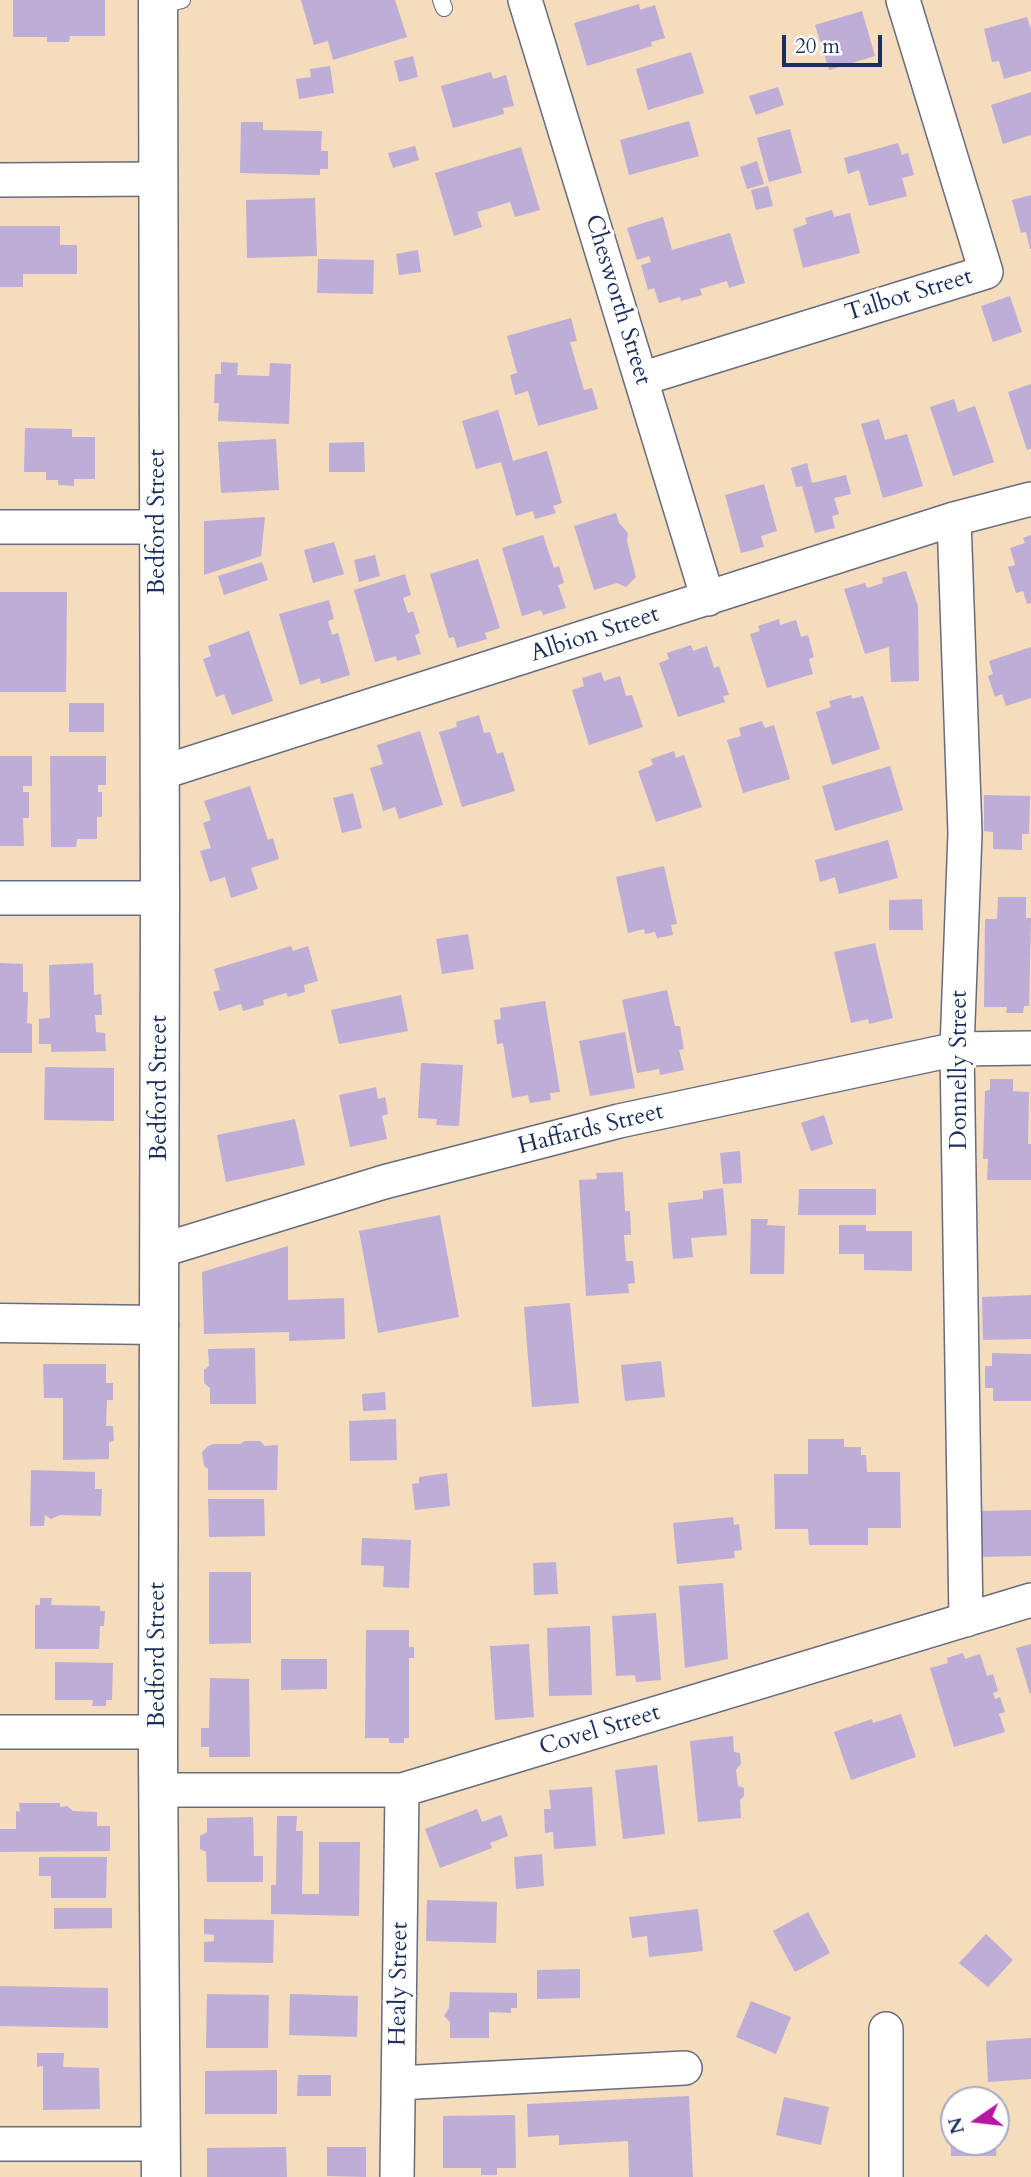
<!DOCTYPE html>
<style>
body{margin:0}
#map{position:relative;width:1031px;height:2177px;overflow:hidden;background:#f4dcbd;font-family:Cardo,serif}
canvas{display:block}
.north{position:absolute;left:940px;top:2086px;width:70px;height:70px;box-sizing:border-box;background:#fff;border:2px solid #a4acbf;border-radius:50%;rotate:256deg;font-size:19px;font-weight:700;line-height:28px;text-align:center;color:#1b2f5e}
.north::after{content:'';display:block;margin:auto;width:24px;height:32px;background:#b5179e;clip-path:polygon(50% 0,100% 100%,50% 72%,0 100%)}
.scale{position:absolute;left:782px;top:35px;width:100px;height:32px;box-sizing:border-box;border:4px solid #1b2f5e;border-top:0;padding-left:9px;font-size:21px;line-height:24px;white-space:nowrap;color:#1b2f5e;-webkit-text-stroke:5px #fff;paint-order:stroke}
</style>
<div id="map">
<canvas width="1031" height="2177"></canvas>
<div class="north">N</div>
<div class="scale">20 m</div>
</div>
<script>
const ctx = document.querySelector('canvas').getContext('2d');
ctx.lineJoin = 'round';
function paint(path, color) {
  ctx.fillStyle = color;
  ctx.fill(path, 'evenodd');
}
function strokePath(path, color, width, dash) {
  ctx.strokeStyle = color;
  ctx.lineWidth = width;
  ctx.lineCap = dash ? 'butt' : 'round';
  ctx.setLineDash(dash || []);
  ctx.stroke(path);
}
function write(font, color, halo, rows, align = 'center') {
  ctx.font = font + ' Cardo,serif';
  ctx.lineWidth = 7;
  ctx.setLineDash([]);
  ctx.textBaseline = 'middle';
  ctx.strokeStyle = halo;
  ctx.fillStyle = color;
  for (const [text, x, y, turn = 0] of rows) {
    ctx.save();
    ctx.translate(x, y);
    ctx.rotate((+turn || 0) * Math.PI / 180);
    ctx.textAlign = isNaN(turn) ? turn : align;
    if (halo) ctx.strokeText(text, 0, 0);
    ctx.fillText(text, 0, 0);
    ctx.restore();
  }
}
paint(new Path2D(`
 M13 0H105V36H70L69 42H47V37H13Z
 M301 0H395L407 37 333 60 328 41 314 45Z
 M639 4 640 10 655 5 665 38 651 42 652 46 587 66 574 23Z
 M862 11 875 56 829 70 815 25Z
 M1027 17 1031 30V71L1004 79 999 61 992 62 984 29Z
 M691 52 704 93 648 110 636 69Z
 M413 56 418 77 399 82 394 61Z
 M330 66 334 93 299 99 296 79 311 77 310 69Z
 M491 72 493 79 506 75 514 106 503 108 504 114 453 128 441 86Z
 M778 87 784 105 756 115 749 96Z
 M1031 92V135L1003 144 991 105Z
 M689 121 699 156 629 175 620 140Z
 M241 122H263V130L322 131 321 151H328V169H320V175L240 173Z
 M790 129 802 173 769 182 757 138Z
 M898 143 902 155 908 153 914 175 902 178 907 196 869 206 859 170 848 174 844 158Z
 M415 146 419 160 393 168 388 153Z
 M521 147 540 210 515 217 510 202 477 212 482 227 454 236 435 173Z
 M757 161 764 184 747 189 740 167Z
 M768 186 773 206 756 210 751 190Z
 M1031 195V249H1030L1026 232 1021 233 1012 200Z
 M315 198 317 256 247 258 246 200Z
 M832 210 834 217 850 213 860 253 803 268 793 229 807 224 805 218Z
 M663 217 672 250 730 233 745 283 729 288 727 281 700 289 702 295 681 301 680 297 659 303 654 288 648 290 641 265 651 262 649 256 637 260 627 228Z
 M0 226H60V245H77V274H23V287H0Z
 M418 250 421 272 399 275 396 254Z
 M318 259 374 260 373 294 317 293Z
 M1010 296 1022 332 993 342 981 306Z
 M571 318 577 341 570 342 584 390 592 388 598 409 538 426 528 391 515 395 510 375 517 373 507 336Z
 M221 362 238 363 237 375 269 376 270 363 291 364 289 424 218 421 219 403H214L215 374H221Z
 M1031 384V449L1027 450 1008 392Z
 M954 399 958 412 975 406 994 462 953 476 930 407Z
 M498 410 513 461 547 451 562 503 553 506 556 513 535 519 533 511 516 516 501 462 476 469 462 421Z
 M879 419 885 440 907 434 923 486 883 498 861 424Z
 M25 428 72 429V437H95V479H74V486L58 485V480H46V472H24Z
 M276 439 279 490 221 493 218 442Z
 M364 442 365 472H329V443Z
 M807 463 812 483 846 475 851 494 834 498 839 514 832 516 835 528 815 533 802 486 796 487 791 468Z
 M764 484 777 531 761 536 764 547 741 553 725 495Z
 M616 513 619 523 628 533 627 541 636 577 626 587 617 583 594 590 574 526Z
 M265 517 261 556 204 575V521Z
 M543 535 554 568 559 566 564 583 558 585 566 608 543 615 541 610 522 616 502 548Z
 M1031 535V603L1027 604 1023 591 1016 593 1008 567 1015 565 1010 548 1025 543 1023 538Z
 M334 542 344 574 313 583 304 550Z
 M375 555 380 576 359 582 354 560Z
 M478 559 500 628 485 633 487 639 457 648 454 637 449 638 430 574Z
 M262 562 268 580 224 595 218 576Z
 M906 571 918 606 919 681 891 682 889 647 865 654 844 589 865 583 867 588 883 583 882 578Z
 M405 574 411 595 403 598 408 613 413 611 420 633 415 635 421 654 397 661 396 656 375 662 354 590Z
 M0 592H67L66 692H0Z
 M329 600 334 619 328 621 332 635 338 633 350 675 321 684 320 678 300 685 279 614Z
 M779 619 780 625 796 620 801 637 808 635 814 657 809 659 813 674 767 688 750 634 760 631 758 626Z
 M249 631 273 701 232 715 224 694 216 697 203 659 211 656 208 646Z
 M691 645 693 651 707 646 714 668 719 666 729 695 723 696 725 702 678 717 659 663 669 659 667 653Z
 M1031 647V698L1006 706 1002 694 995 697 988 676 993 674 989 661Z
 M601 672 604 681 620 676 626 696 632 695 643 727 589 745 572 690 584 686 582 678Z
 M851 695 852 699 863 696 880 749 832 765 816 712 831 707 829 701Z
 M69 703H104V732H69Z
 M479 715 484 733 490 732 497 754 503 752 515 791 462 807 439 732 457 727 456 722Z
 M762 721 765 728 774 725 790 779 743 793 727 740 741 736 739 728Z
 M420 731 443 805 399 819 395 807 383 811 370 768 383 764 377 745Z
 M674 751 676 758 684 755 702 807 656 822 638 771 653 765 651 759Z
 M0 756H32V786H23V792H29V818H23L24 846H0Z
 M50 756H106V785H98V792H102V817H97V839H77L76 847H51Z
 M890 766 903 810 835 831 822 786Z
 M250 786 268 840 273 838 279 859 251 868 258 889 231 898 225 877 210 882 200 851 211 848 203 823 211 820 204 801Z
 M353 793 362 828 342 833 333 798Z
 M984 795 1030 796 1029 834H1022V850L993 849V832L984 831Z
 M888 840 898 878 839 894 835 877 820 882 815 860Z
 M664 866 677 924 671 925 673 935 657 938 655 932 645 934 644 929 628 933 616 877Z
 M998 897H1026V918H1031L1029 1006H1024L1023 1013H1006L1007 1007H984L985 919H997Z
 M922 899 923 930H889V900Z
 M468 934 474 969 442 974 436 939Z
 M875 943 893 1018 869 1024 868 1019 851 1023 834 952Z
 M291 946 293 951 308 946 318 981 304 985 305 992 288 997 286 993 263 1000 264 1005 243 1011 241 1004 219 1011 213 992 220 990 214 969Z
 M0 963 23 964V992H28L27 1023 32 1024V1053H0Z
 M93 963 94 995 101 994 102 1015H95L96 1032 105 1033 106 1051 51 1052V1044H39V1019L50 1018 49 965Z
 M667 990 675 1026H680L684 1049 679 1050 684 1070 660 1075 659 1069 637 1073 622 1000Z
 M401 995 408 1031 339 1044 331 1010Z
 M545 1001 560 1092 550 1093 551 1100 530 1103 528 1095 512 1098 503 1043 497 1044 494 1020 501 1019 500 1008Z
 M625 1032 635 1088 590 1096 579 1041Z
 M421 1063 463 1065 459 1126 436 1125 437 1119 418 1118Z
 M45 1067 114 1068V1121L44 1120Z
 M990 1079H1013V1091L1029 1092 1028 1144H1031V1180H987L988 1159H983L985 1091 990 1090Z
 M376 1087 378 1099 385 1097 388 1114 382 1116 387 1139 350 1147 339 1095Z
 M824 1115 833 1144 811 1151 801 1123Z
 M295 1119 305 1165 226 1182 217 1135Z
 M740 1151 742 1183 723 1184 720 1153Z
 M623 1172 625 1211H630L631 1235H624L626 1261H633L635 1283 628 1284 629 1293 586 1296 579 1180 597 1179 596 1173Z
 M723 1188 727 1235 691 1238 693 1257 673 1259 668 1203 703 1199V1191Z
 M799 1189H876V1215H798Z
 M440 1215 459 1317 378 1333 359 1231Z
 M751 1219H768L767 1225 785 1226 784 1274H750Z
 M839 1225H866V1231H912V1271L864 1270V1254H839Z
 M288 1246V1300L344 1298 345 1339 289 1341V1332L204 1334 202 1272Z
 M1031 1295V1339L983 1340 982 1297Z
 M570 1303 579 1403 532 1407 524 1307Z
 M255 1348 256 1404H210V1388L204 1383V1370L209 1366 208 1349Z
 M992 1353 1031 1354V1401H993V1388H985V1366H992Z
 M661 1361 665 1397 625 1401 621 1365Z
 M43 1364H106V1383H113V1400H107L106 1426H113L114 1441 109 1442V1459L63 1460V1398H44Z
 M385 1392 386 1410 363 1411 362 1394Z
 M396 1419 397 1460 350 1461 349 1421Z
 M808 1439H844V1447H861V1455H866L867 1472H900L901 1528H868V1545H809L808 1529H775L774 1474H808Z
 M245 1441H260L265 1446 278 1445 277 1490H208V1469L204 1466 202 1452 208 1446 214 1444H240Z
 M31 1470 95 1472V1489H102L101 1516 60 1515 51 1519 45 1515 44 1526H30Z
 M447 1473 450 1506 415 1510 412 1484 419 1483V1477Z
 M208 1499H264L265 1536 209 1537Z
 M1031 1510V1556L980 1557 979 1511Z
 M733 1517 734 1525 739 1524 742 1550 734 1551 735 1558 677 1564 673 1523Z
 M362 1538 411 1540 409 1588 383 1587 384 1566 361 1565Z
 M556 1562 558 1594 534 1595 533 1563Z
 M209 1572H251V1643L209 1644Z
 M723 1583 728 1659 685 1668 679 1586Z
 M40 1598H52L51 1605 100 1606V1611H105L104 1626H100L99 1649H35V1605H40Z
 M656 1613 661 1680 636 1682 635 1675 616 1676 612 1616Z
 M590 1626 592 1695 549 1696 547 1628Z
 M366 1630H409V1647H414V1658H409V1738H404V1743H389V1738H365Z
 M529 1644 534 1717 495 1720 490 1646Z
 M1031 1644V1693L1030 1694 1016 1648Z
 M963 1653 965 1659 980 1654 987 1676 993 1674 998 1691 993 1693 995 1699 1000 1697 1005 1712 999 1714 1005 1732 954 1747 930 1668 948 1663 947 1658Z
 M281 1659H327V1689L281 1690Z
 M55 1662 113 1663 112 1700H106V1706H92L93 1700H55Z
 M210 1678 249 1679 250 1757H209V1747H201V1728H209Z
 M901 1714 916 1757 851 1780 834 1732 872 1719 873 1723Z
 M733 1736 734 1752 740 1753 741 1764 736 1770 738 1786 744 1788V1796L740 1800 741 1818 698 1822 690 1741Z
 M657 1765 665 1834 623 1839 615 1770Z
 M592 1787 596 1846 554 1849 553 1832 545 1833 544 1809H551L549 1790Z
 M19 1803H60V1807L67 1806 73 1811 97 1812V1826H110V1851L0 1852V1829H16V1811L20 1812Z
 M477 1809 482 1822 501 1815 508 1836 490 1843 492 1848 440 1868 425 1829Z
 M277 1816H297L296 1831H303L302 1894H319V1842H360L359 1916 271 1914V1885H276Z
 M253 1817 254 1856H263V1882H207L206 1852 200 1849V1836L207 1832V1818Z
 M542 1854 544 1886 516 1889 514 1857Z
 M39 1857H107L106 1898H51V1876H39Z
 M427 1900 497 1902 496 1943 426 1941Z
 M54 1908H112V1928L54 1929Z
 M698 1909 703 1951 649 1957 647 1936 632 1938 629 1917Z
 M808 1912 830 1953 795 1972 773 1931Z
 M204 1919 274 1920 273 1963 204 1962V1942L214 1941V1935L204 1934Z
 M986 1934 1013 1960 988 1987 959 1963Z
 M580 1969V1998L537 1999V1970Z
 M0 1986 108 1988V2028L0 2026Z
 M450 1992 517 1993V2008H511V2013L489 2012V2038H450V2022L444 2016 449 2008Z
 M207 1994 269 1995 268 2048H206Z
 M290 1994 358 1996 357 2037 289 2035Z
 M751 2001 791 2017 776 2054 736 2037Z
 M1031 2038V2079L988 2082 986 2041Z
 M37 2053H64L63 2067 99 2068 100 2109 43 2110V2066L37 2067Z
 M277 2070V2114H205V2071Z
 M298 2075H331V2096H297Z
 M689 2096 693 2177H629L628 2141 559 2145V2135L528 2137 527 2104Z
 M784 2097 829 2107 821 2145 776 2135Z
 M515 2115 516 2168H497V2175H481V2168H443V2116Z
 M950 2115H954V2142H997L996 2156H951Z
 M286 2147 287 2177H207V2148Z
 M327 2147H366V2177L327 2176Z`), '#bdadd7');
const service = new Path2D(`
 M441 0 444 8
 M158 6 182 0`);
const minor = new Path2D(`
 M525 0 708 599
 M0 180 158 179
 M641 379 986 272 903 0
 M954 519 965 833 957 1049 966 1620
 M0 527H158
 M160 773 954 519 1031 499
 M0 898H160
 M159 1251 384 1182 619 1121 957 1049 1031 1048
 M0 1732H158
 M158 1790H402L1031 1600
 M398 2083 685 2068
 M0 2144H160
 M397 2177 402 1790
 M886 2177V2029`);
const tertiary = new Path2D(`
 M0 1323 159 1325`);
const secondary = new Path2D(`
 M158 0 160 898 158 1754 161 2177`);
strokePath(service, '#676c7f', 18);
strokePath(minor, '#676c7f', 36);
strokePath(tertiary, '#676c7f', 41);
strokePath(secondary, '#676c7f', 41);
strokePath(service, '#fff', 16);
strokePath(minor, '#fff', 33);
strokePath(tertiary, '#fff', 38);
strokePath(secondary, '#fff', 38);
write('24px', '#1b2f5e', '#fff', [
 ["Talbot Street",909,296,-17],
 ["Chesworth Street",617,300,73],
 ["Bedford Street",158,522,-90],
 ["Albion Street",595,635,-18],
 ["Donnelly Street",960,1070,-90],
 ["Bedford Street",160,1088,-90],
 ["Haffards Street",591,1130,-14],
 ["Bedford Street",158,1655,-90],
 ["Covel Street",600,1731,-17],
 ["Healy Street",400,1984,-89]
]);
</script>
